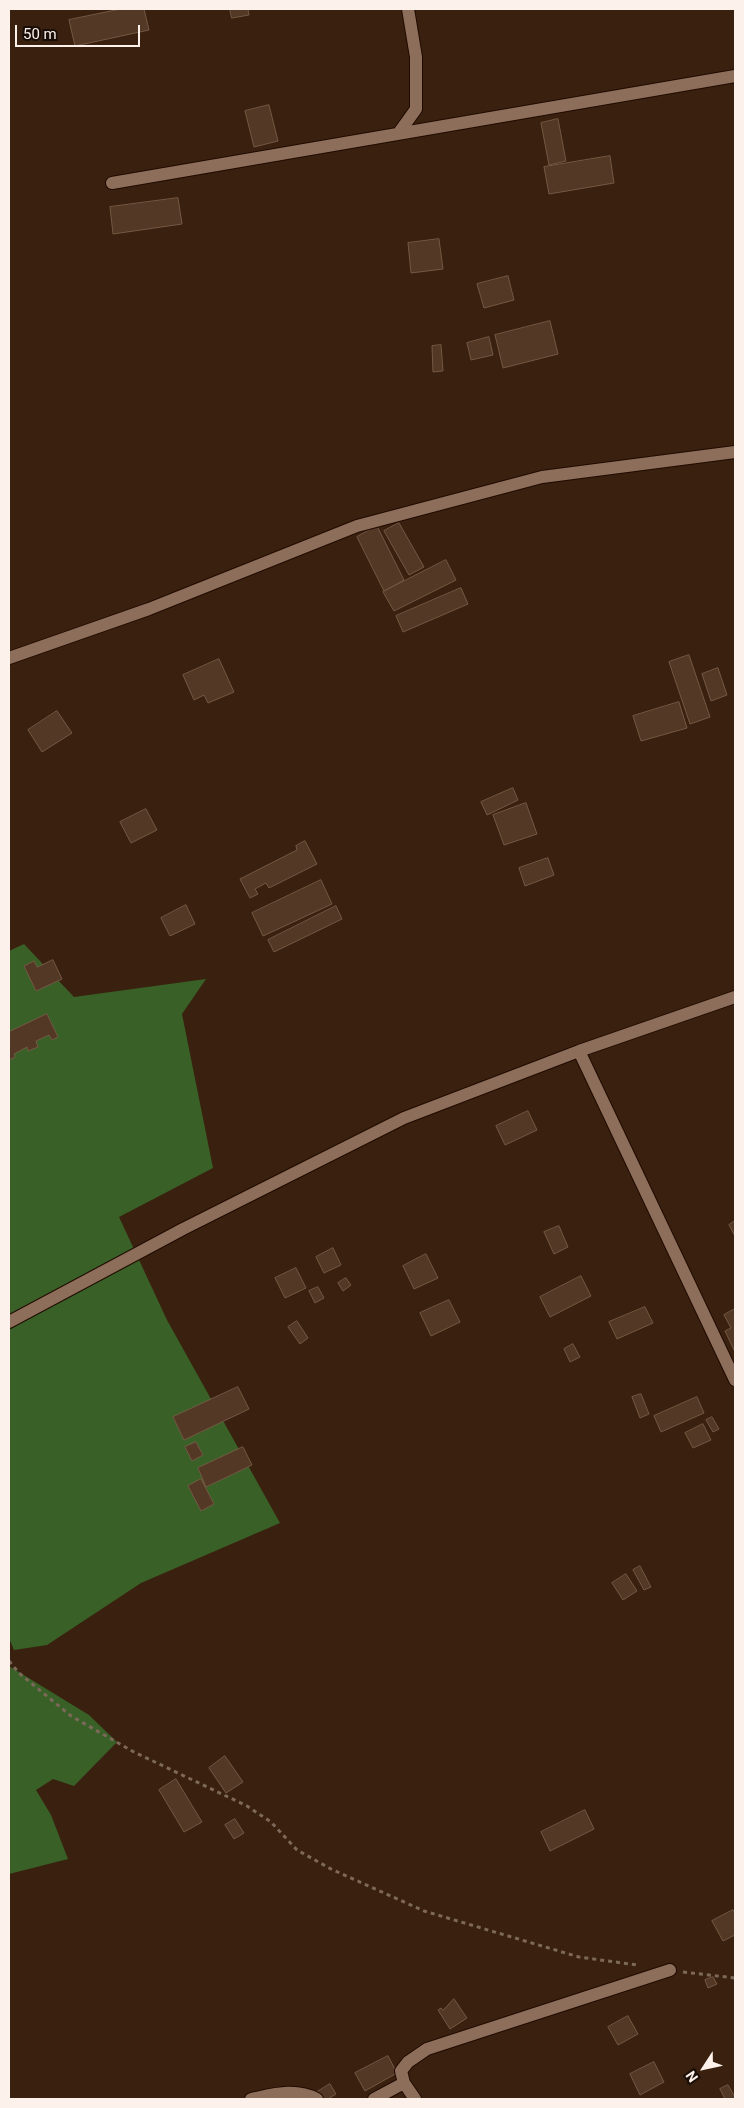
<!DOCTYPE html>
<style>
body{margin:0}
#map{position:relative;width:744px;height:2108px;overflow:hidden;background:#3a210f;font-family:Roboto,sans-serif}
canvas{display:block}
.frame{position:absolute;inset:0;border:10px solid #fdf2eb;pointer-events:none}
.north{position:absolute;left:679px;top:2043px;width:50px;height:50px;-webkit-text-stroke:4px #190e07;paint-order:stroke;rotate:235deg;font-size:14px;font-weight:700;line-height:20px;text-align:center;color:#fdf2eb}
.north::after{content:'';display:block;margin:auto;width:18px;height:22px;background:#fdf2eb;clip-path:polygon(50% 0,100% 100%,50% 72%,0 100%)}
.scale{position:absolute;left:15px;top:25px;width:125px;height:22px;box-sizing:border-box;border:2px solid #fdf2eb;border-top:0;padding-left:6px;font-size:15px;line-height:18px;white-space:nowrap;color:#fdf2eb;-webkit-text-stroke:4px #190e07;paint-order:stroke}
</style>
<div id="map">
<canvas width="744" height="2108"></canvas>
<div class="frame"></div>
<div class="north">N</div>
<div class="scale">50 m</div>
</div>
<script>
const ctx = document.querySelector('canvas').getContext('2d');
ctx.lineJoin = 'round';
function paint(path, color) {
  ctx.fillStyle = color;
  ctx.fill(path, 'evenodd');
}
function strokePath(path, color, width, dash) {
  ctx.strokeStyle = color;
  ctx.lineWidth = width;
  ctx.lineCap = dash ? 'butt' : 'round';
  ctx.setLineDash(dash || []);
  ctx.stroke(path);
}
paint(new Path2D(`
 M24 944 74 997 206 979 182 1014 213 1168 119 1217 167 1320 280 1523 141 1583 47 1645 14 1650 9 1638V951Z
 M9 1666 89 1715 117 1742 74 1786 53 1779 36 1790 51 1815 68 1859 9 1874Z`), '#396027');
const building = new Path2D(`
 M121 9H144L149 30 75 46 69 20Z
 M230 9H248L249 15 232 18Z
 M269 105 278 141 254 147 245 111Z
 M558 119 566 161 549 165 541 123Z
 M610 156 614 183 549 194 544 167Z
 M178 198 182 224 113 234 110 207Z
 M439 239 443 269 411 273 408 243Z
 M508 276 514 300 484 308 477 284Z
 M550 321 558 354 503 368 495 335Z
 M489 337 493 355 471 360 467 343Z
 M441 345 443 371 433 372 432 346Z
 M399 523 424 567 409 575 384 531Z
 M377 526 404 580 384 591 357 537Z
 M446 560 456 580 394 611 383 592Z
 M461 588 468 604 403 632 396 616Z
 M689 655 710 717 690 724 669 662Z
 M219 659 234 692 208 703 204 695 194 700 183 675Z
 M718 668 727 695 711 701 702 674Z
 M679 702 687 728 641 741 633 716Z
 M57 711 72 733 42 752 28 730Z
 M513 788 518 800 487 815 481 802Z
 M526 803 537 834 504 845 493 815Z
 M146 809 157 830 131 843 120 822Z
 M305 841 317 864 269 888 266 883 255 889 258 894 250 898 240 879 297 850 296 846Z
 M548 858 554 875 525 886 519 868Z
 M321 880 332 904 263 936 252 913Z
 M186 905 195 924 170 936 161 918Z
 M336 906 342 919 274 952 268 940Z
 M53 960 62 979 36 991 24 966 34 961 37 967Z
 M47 1014 58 1037 52 1040 49 1035 36 1041 38 1047 28 1051 27 1047 14 1054 15 1057 9 1060V1032Z
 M528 1111 537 1130 505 1145 496 1126Z
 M735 1221V1236L729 1225Z
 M559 1226 568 1247 554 1254 544 1232Z
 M333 1248 341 1265 324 1273 316 1257Z
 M426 1254 438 1278 414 1289 403 1266Z
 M296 1268 306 1288 285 1298 275 1278Z
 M581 1276 591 1296 550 1317 540 1297Z
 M346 1278 351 1285 343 1291 338 1283Z
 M318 1287 324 1298 315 1303 309 1291Z
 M449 1300 460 1322 431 1336 420 1313Z
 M645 1307 653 1323 617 1339 609 1322Z
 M735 1309V1352L725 1331 731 1328 724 1315Z
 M297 1321 308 1338 300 1344 288 1327Z
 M573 1344 580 1357 570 1362 564 1349Z
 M238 1387 249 1409 184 1440 173 1417Z
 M641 1394 649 1414 640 1418 632 1397Z
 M697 1397 704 1413 661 1432 654 1416Z
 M712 1417 719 1429 713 1432 706 1420Z
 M703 1424 711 1440 693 1448 685 1433Z
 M196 1442 203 1455 192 1461 185 1447Z
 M243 1447 252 1465 206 1487 198 1468Z
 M201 1479 214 1504 201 1511 188 1486Z
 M640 1566 651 1587 644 1590 633 1570Z
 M626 1574 637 1591 623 1600 612 1583Z
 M225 1756 243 1782 226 1793 209 1768Z
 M176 1779 202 1822 184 1832 159 1790Z
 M585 1810 594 1829 550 1851 541 1832Z
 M235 1819 244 1833 234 1839 225 1825Z
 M733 1910 735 1914V1935L723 1941 712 1921Z
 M713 1977 717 1984 708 1988 705 1980Z
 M454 1999 467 2018 450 2029 438 2010 441 2008 443 2010Z
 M628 2016 638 2034 618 2045 608 2027Z
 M388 2056 397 2073 365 2091 355 2073Z
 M654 2062 664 2082 640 2095 630 2074Z
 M330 2084 336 2094 328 2099H317L314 2094Z
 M728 2085 735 2097V2099H725L720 2089Z`);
paint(building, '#523825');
strokePath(building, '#745844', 1);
const street = new Path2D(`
 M398 134 416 109V57L408 9
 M112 183 735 76
 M9 658 149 609 357 526 542 477 735 452
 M579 1051 735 1380
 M9 1322 183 1229 404 1118 579 1051 735 997
 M251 2099C275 2094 295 2088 317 2099
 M374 2099 404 2083
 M415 2099 404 2083 401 2071 408 2062 427 2049 670 1970`);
strokePath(street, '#200a00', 14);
strokePath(new Path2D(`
 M9 1661 19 1673 71 1716 134 1752 247 1806 271 1822 297 1850 331 1869 424 1911 579 1957 637 1965
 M683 1972 735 1978`), '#7d695a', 3, [4, 4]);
strokePath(street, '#8c6e5a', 12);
</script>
